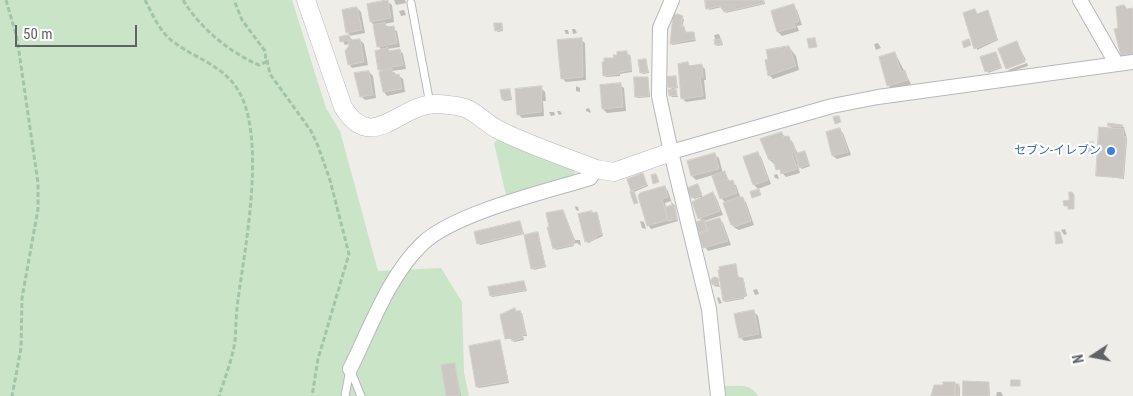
<!DOCTYPE html>
<meta charset="utf-8">
<style>
body{margin:0}
#map{position:relative;width:1133px;height:396px;overflow:hidden;background:#efede8;font-family:"Roboto Condensed",sans-serif}
canvas{display:block}
.north{position:absolute;left:1068px;top:331px;width:50px;height:50px;-webkit-text-stroke:4px #fff;paint-order:stroke;rotate:259deg;font-size:14px;font-weight:700;line-height:20px;text-align:center;color:#5f6366}
.north::after{content:'';display:block;margin:auto;width:18px;height:22px;background:#5f6366;clip-path:polygon(50% 0,100% 100%,50% 72%,0 100%)}
.scale{position:absolute;left:15px;top:25px;width:122px;height:22px;box-sizing:border-box;border:2px solid #5f6366;border-top:0;padding-left:6px;font-size:15px;line-height:18px;white-space:nowrap;color:#5f6366;-webkit-text-stroke:4px #fff;paint-order:stroke}
</style>
<div id="map">
<canvas width="1133" height="396"></canvas>
<div class="north">N</div>
<div class="scale">50 m</div>
</div>
<script>
const ctx = document.querySelector('canvas').getContext('2d');
ctx.lineJoin = 'round';
function paint(path, color) {
  ctx.fillStyle = color;
  ctx.fill(path, 'evenodd');
}
function strokePath(path, color, width, dash) {
  ctx.strokeStyle = color;
  ctx.lineWidth = width;
  ctx.lineCap = dash ? 'butt' : 'round';
  ctx.setLineDash(dash || []);
  ctx.stroke(path);
}
function write(font, color, halo, rows, align = 'center') {
  ctx.font = font + ' "Roboto Condensed","Noto Sans JP",sans-serif';
  ctx.lineWidth = 4.5;
  ctx.setLineDash([]);
  ctx.textBaseline = 'middle';
  ctx.strokeStyle = halo;
  ctx.fillStyle = color;
  for (const [text, x, y, turn = 0] of rows) {
    ctx.save();
    ctx.translate(x, y);
    ctx.rotate((+turn || 0) * Math.PI / 180);
    ctx.textAlign = isNaN(turn) ? turn : align;
    if (halo) ctx.strokeText(text, 0, 0);
    ctx.fillText(text, 0, 0);
    ctx.restore();
  }
}
paint(new Path2D(`
 M0 0H292L326 108 340 131 378 271 441 268 462 302 464 373 469 396H0Z
 M500 137 573 166 576 178 511 198 506 195 494 143Z
 M725 386C738 386 751 383 758 396H726Z`), '#cae4c8');
paint(new Path2D(`
 M394 0H405L406 3 396 5Z
 M706 0H764L765 4 726 13 722 7 709 10Z
 M388 2 392 5 394 22 384 24 397 31 400 47 388 49 389 51 400 50 403 54 406 69 392 71 403 79 405 92 387 96 384 92 383 73 379 69 383 51 378 46 374 25 371 22Z
 M793 6 797 10 802 25 797 26 799 31 782 36 778 32 772 12Z
 M357 8 361 12 365 33 349 36 353 41 360 40 364 44 368 65 352 68 349 64V44L345 45 341 38 351 36 347 32Z
 M404 10 406 15 401 16 399 11Z
 M975 10 977 15 988 11 989 13 998 40 977 50Z
 M674 16 684 19 682 28 685 29 686 33 693 34 696 41 672 45 671 43Z
 M502 24 503 31 498 32 496 30Z
 M572 29H575L577 33 573 34Z
 M564 30H568L569 34H566Z
 M719 34 723 45 717 46 714 35Z
 M581 40 585 43 586 80 566 82 562 78Z
 M878 43 881 48 876 50 874 44Z
 M1017 43 1026 60 1007 69 1000 49Z
 M789 47 796 56 799 70 773 79 769 75Z
 M627 53 631 58 632 72 620 74V76L606 77 604 75 615 59Z
 M895 53 911 84 892 90 889 86 880 58Z
 M997 55 1002 68 988 73 981 58Z
 M646 60 649 73 643 74 641 72Z
 M1027 63 1028 66 1010 72 1008 70Z
 M679 65H701L705 69 706 80H704L706 99 686 102 682 98Z
 M369 72 373 76 376 98 365 100 361 96Z
 M675 77 678 88 674 89 678 97H672L670 95 673 91 670 87Z
 M648 78 650 97 638 98 636 97Z
 M620 85 624 88 626 111 607 113 603 109Z
 M576 86 580 88V92L576 91Z
 M541 88 545 92 546 101H543L544 116 522 118 518 114Z
 M510 90 512 100 504 101 503 99Z
 M589 108 590 110 591 113 586 111V109Z
 M557 111H560L562 114 559 115Z
 M549 112H554L555 115 551 116Z
 M1109 125 1124 127 1127 139 1124 179 1097 175 1113 129Z
 M839 130 843 133 851 155 837 159 833 156Z
 M782 134 792 141 798 154H806L810 166 802 169 797 164 800 173 786 177 770 160Z
 M1092 143 1095 152 1088 153 1086 151Z
 M757 153 761 157 771 184 758 189 754 185 744 158Z
 M715 155 719 158 723 174 725 173 730 182 736 185 741 199 746 202 754 225 739 230 735 228 732 225 724 203H726L721 198 713 175 696 180 692 176 689 162Z
 M777 174 778 176 779 179 775 178 774 175Z
 M643 175 648 186 634 192 632 190Z
 M698 186 703 198 713 193 716 197 723 215 704 221 706 223 720 219 723 223 731 245 708 251 705 247 700 232 702 221 699 218 701 199 700 197 694 199 689 189Z
 M665 187 668 191 672 203 675 205 678 221 651 229 648 225ZM671 201 672 207 666 208 665 203Z
 M575 206 578 207 579 211 576 210Z
 M563 211 575 240H580L581 246 577 243 573 244 574 246 556 250 555 248Z
 M591 212 598 215 603 236 588 243 586 241Z
 M640 221 644 222 646 229 642 228Z
 M520 222 524 234 480 245 478 243Z
 M1065 229 1067 234 1064 235 1061 230Z
 M538 233 546 267 534 270 532 268Z
 M735 265 739 278 744 281 747 296 744 297V299L726 302 724 301Z
 M714 277 717 279 720 287 714 286Z
 M524 283 527 291 492 297 491 295Z
 M757 289 759 294 755 295 753 290Z
 M719 297 722 303 719 304 717 298Z
 M515 310 522 313 527 336H523L524 340 514 342 513 339H506Z
 M754 312 758 316 762 338 744 341 740 337Z
 M500 341 509 383 479 388 477 387Z
 M454 364 461 396H447Z
 M989 383 990 396H964Z
 M956 386 960 387V396H934Z
 M997 392H1001L1003 396H996Z`), '#0003');
const building = new Path2D(`
 M388 0 391 18 370 22 367 4Z
 M705 0H763L764 3 724 12 720 6 706 9Z
 M794 4 799 21 794 23 796 27 777 32 771 11Z
 M1124 5 1127 9 1132 8 1133 11V55L1128 57 1127 54 1121 56 1114 29 1118 28 1116 7Z
 M357 7 362 30 346 33 342 10Z
 M975 9 977 14 988 10 997 39 974 49 963 13Z
 M678 14 683 16 681 27 684 26 685 32H694L695 39 670 44 673 15Z
 M385 23 386 27 394 26 397 43 377 47 373 25Z
 M494 23H502V30L495 31Z
 M349 35 350 40 340 42 339 37Z
 M582 38 583 77 561 79 557 40Z
 M815 38 817 47 809 48 807 39Z
 M360 39 364 62 348 65 345 51 349 46 348 41Z
 M721 39 722 44 715 45 714 40Z
 M969 39 971 45 964 48 962 42Z
 M1017 41 1025 62 1006 69 998 49Z
 M789 46 796 66 768 76 765 60 768 59 766 50Z
 M388 48 389 51 400 49 403 65 378 70 375 51Z
 M627 51V55H630L631 70 619 72V74L603 76 602 62H604V58H614L613 55H617V52Z
 M895 52 901 72 905 70 908 80 887 86 879 57Z
 M996 52 1001 67 985 72 980 57Z
 M646 59 648 72 640 73 638 60Z
 M688 62 689 66 702 64 703 77H700L703 96 681 99 678 64Z
 M392 69 393 75 399 74 402 89 383 92 379 72Z
 M369 71 373 95 360 97 354 73Z
 M676 76 677 87 668 88 667 77Z
 M634 77H648L649 96 635 97Z
 M621 83 623 107 602 109 600 85Z
 M542 86 541 112 517 115 515 89Z
 M510 89 511 98 502 100 500 90Z
 M676 89 677 95 669 96 668 90Z
 M839 116 841 122 835 124 833 117Z
 M1108 123 1123 125 1122 127 1108 126Z
 M1099 127 1124 129 1123 136 1126 137 1123 178 1096 176Z
 M840 128 848 152 832 156 826 132Z
 M782 132 783 137 789 136 791 143H793L796 152 792 153 797 169 781 174 780 169 776 170 773 159 769 160 760 139Z
 M1093 142 1094 150 1085 152 1084 143Z
 M805 151 809 164 799 168 795 154Z
 M758 152 768 180 753 185 743 157Z
 M715 153 719 169 691 176 687 161Z
 M725 171 728 181 733 180 737 193 720 199 712 176Z
 M643 173 647 185 631 191 627 179Z
 M656 174 659 182 653 184 651 175Z
 M698 184 702 195 691 198 687 188Z
 M665 186 668 197 662 199 668 220 647 226 638 196 640 193Z
 M759 189 761 195 752 198 750 192Z
 M634 191 638 203 634 204 630 192Z
 M713 192 720 211 698 219 692 202Z
 M1069 192H1072L1074 195V209H1068V206H1064L1063 201 1069 200Z
 M739 197H743L751 221 734 227 733 224 731 225 723 203Z
 M674 205 677 219 668 221 665 207Z
 M563 210 575 242H572L573 245 553 249 547 227H549L546 213Z
 M592 211V213L597 212 602 234 596 236V239L585 242 578 214Z
 M720 218 728 241 703 248 699 234 708 231 705 222Z
 M704 220 707 230 699 233 696 222Z
 M520 221 523 233 477 244 474 232Z
 M538 232 545 266 531 269 524 235Z
 M1055 232H1060L1063 243 1056 244Z
 M736 264 738 277 743 278 746 295 743 296V298L723 301 718 270H720L719 267Z
 M711 281a4 4 0 1 1 8 0a4 4 0 1 1-8 0Z
 M524 281 526 290 490 296 488 287Z
 M515 308 516 312 520 310 526 334 522 335 523 338 512 341 511 338 505 339 500 315Z
 M754 310 759 334 739 338 734 314Z
 M500 340 508 381 476 387 469 346Z
 M455 363 460 396H446L441 365Z
 M1011 380H1020V386H1011Z
 M963 381 989 382V396H963Z
 M943 382H955V396H931L934 385H943Z
 M955 384H959V396H955Z`);
paint(building, '#cbc8c4');
strokePath(building, '#d4cfc7', 1);
const service = new Path2D(`
 M411 3 430 104
 M350 369 361 396
 M345 396 350 369`);
const minor = new Path2D(`
 M1080 0 1116 63
 M671 152 659 96 660 28 672 0
 M350 369C371 327 388 277 422 244 454 213 545 192 590 178L596 169
 M718 396 709 309 671 152 832 106 878 97 1133 62`);
const tertiary = new Path2D(`
 M306 0 343 107C373 156 401 101 439 104 447 105 457 105 465 108 476 112 486 123 497 129 528 145 563 156 596 169L614 172 671 152`);
strokePath(service, '#b5b8bb', 9);
strokePath(minor, '#b5b8bb', 16);
strokePath(tertiary, '#b5b8bb', 19);
strokePath(new Path2D(`
 M6 0 17 38 38 183V209L22 298 21 348 12 396
 M145 0C153 15 160 33 175 43 195 58 221 65 236 87 268 132 245 247 238 300 236 313 236 328 235 341 232 360 225 378 219 396
 M183 0C200 28 229 52 259 65L266 62 265 51 242 20 234 0
 M267 60 270 74 311 131 318 146 330 180 349 254 318 359 312 396`), '#a2c4a9', 3, [5, 2.5]);
strokePath(service, '#fff', 7);
strokePath(minor, '#fff', 14);
strokePath(tertiary, '#fff', 18);
for (const [x, y, r, color] of [
 [1111,151,5,"#3f7fe0"]
]) {
  const dot = new Path2D();
  dot.arc(x, y, r, 0, 2 * Math.PI);
  ctx.fillStyle = color;
  ctx.fill(dot);
  strokePath(dot, '#fff', 2);
}
write('12px', '#366cbe', '#fff', [
 ["セブン-イレブン",1101,151]
], 'right');
</script>
